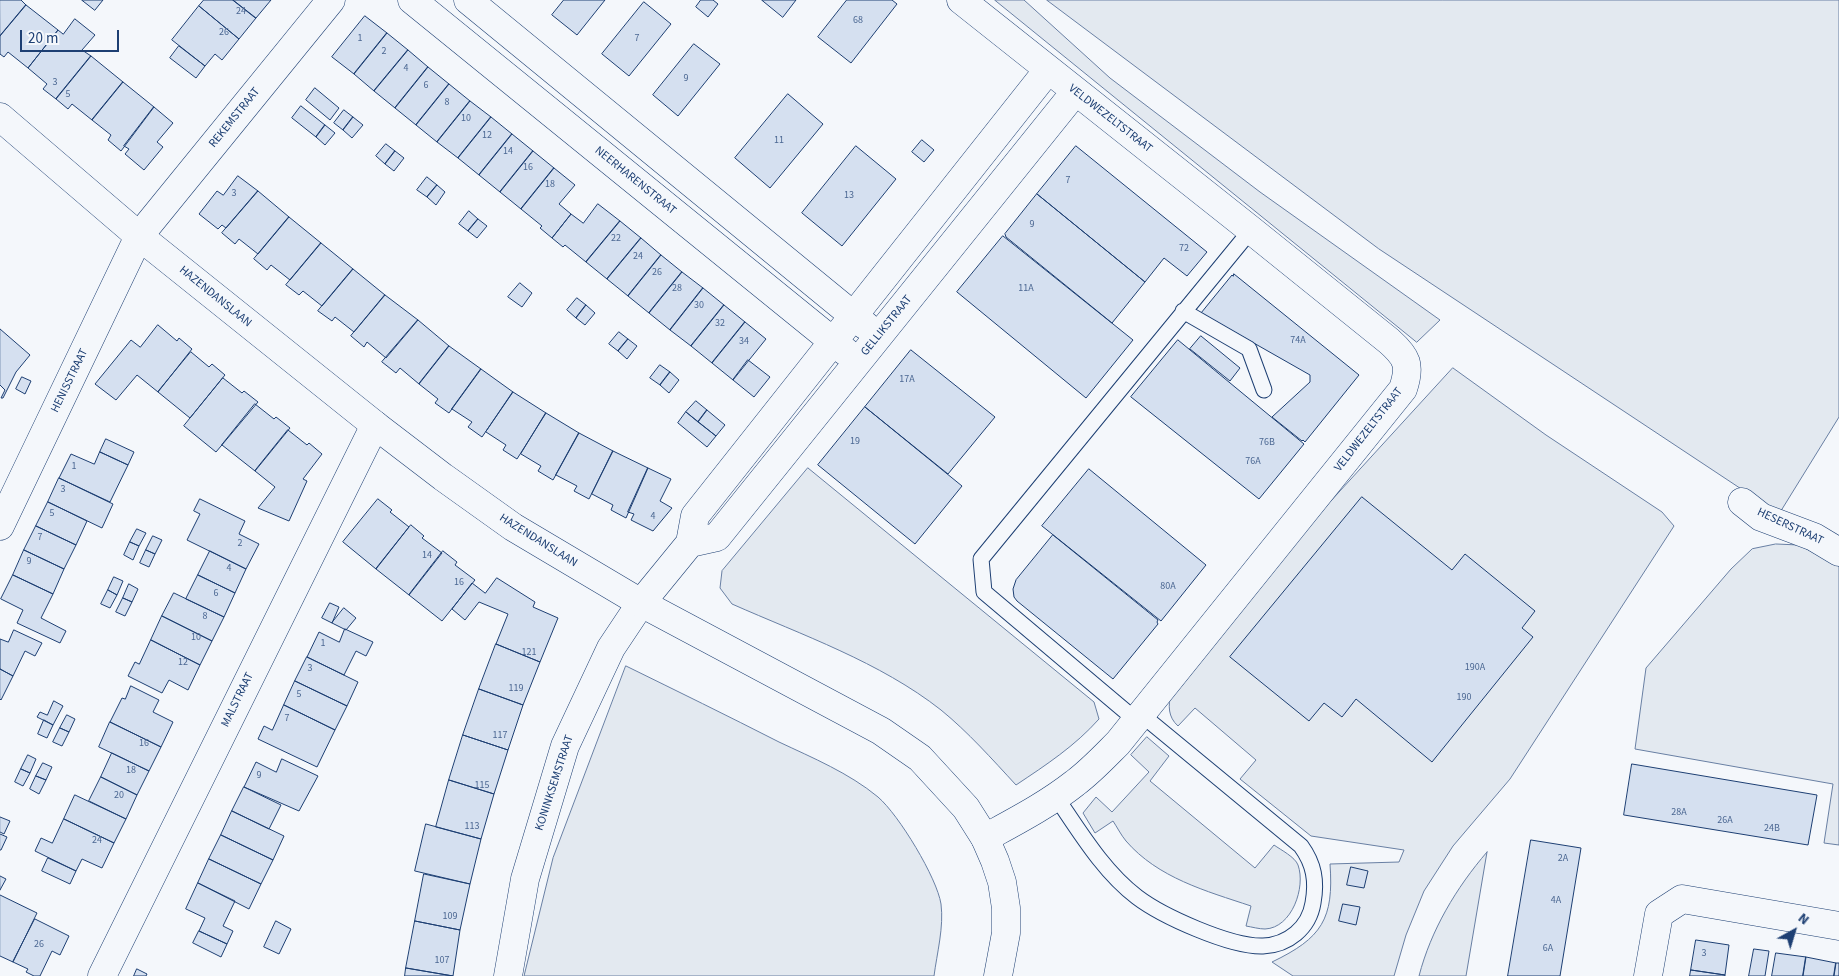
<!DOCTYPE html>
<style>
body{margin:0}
#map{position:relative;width:1839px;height:976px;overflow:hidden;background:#f4f7fb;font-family:"Source Sans 3",sans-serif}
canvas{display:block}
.north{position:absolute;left:1769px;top:906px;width:50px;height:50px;-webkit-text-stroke:4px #f4f7fb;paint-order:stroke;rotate:39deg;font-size:14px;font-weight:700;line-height:20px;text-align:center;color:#1d3f73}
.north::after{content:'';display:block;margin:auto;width:18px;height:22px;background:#1d3f73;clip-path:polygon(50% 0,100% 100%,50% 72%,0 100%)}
.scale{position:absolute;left:20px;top:30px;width:99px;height:22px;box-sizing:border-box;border:2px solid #1d3f73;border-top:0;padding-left:6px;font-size:15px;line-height:18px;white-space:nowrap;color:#1d3f73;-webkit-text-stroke:4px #f4f7fb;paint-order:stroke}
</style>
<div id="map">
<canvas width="1839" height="976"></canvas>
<div class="north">N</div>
<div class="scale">20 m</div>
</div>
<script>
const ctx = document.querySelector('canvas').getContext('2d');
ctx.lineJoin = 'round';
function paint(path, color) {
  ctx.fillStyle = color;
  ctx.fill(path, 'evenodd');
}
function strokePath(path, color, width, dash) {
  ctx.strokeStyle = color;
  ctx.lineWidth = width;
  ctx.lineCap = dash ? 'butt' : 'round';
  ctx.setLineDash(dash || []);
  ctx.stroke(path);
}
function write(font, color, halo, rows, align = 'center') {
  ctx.font = font + ' "Source Sans 3",sans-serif';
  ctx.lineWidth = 4;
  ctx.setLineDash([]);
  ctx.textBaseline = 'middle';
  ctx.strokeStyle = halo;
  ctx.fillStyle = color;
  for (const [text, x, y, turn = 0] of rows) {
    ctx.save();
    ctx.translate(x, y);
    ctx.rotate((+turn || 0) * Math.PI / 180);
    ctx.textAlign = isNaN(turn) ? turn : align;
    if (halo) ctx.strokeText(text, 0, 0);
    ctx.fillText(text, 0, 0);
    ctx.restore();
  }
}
const green = new Path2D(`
 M995 0H1024L1110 78 1260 192 1440 320 1417 342Z
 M1047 0H1839V417L1779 514 1379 249Z
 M1453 368 1546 435 1662 512 1674 526 1510 779 1453 846 1424 891 1406 935 1394 976H1293L1272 962C1322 938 1334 919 1330 864L1399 862 1404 850 1311 836 1240 779 1256 760 1195 708 1178 726C1168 717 1168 706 1171 693L1329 503Z
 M808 468 1094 702 1099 719C1075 746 1046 765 1016 785 992 759 968 732 941 710 880 662 802 635 732 604L720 588 722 571Z
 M1776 544 1799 545 1839 566V845L1824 843 1833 784 1635 749 1646 668 1731 569 1752 549Z
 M626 666C677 691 728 716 779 742 813 758 849 773 878 797 899 815 937 878 941 904 944 927 937 953 934 976H524L553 858Z
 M1147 737 1169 756 1150 781 1255 868 1274 845C1281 850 1295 857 1298 865 1306 887 1292 928 1265 929 1259 929 1252 927 1246 926L1251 906C1206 891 1158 878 1126 841 1121 835 1117 827 1113 821L1095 833 1083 813 1096 797 1112 812 1149 772 1131 755Z
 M1487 852 1466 976H1419C1431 930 1456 888 1487 852Z`);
paint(green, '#e3e9f0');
strokePath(green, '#687fa3', 1);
const building = new Path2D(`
 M0 0H21L26 5 0 36Z
 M82 0H103L95 10Z
 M204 0H233L256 18 239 39 199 6Z
 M233 0H271L256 18Z
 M564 0H605L577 35 552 15Z
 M701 0H713L718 4 708 17 696 7Z
 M762 0H796L783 17Z
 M847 0H892L897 4 851 63 818 37Z
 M644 2 671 24 629 76 602 54Z
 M26 5 58 30 28 68 8 52 4 57 0 54V36Z
 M199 6 239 39 222 60 215 54 205 66 172 40Z
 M365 16 387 33 354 74 332 57Z
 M75 19 95 35 82 50 91 56 56 99 43 89 47 84 28 68 58 30 63 34Z
 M387 33 408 50 374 91 354 74Z
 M694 44 720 64 678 116 653 95Z
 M179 46 205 66 196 78 170 58Z
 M408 50 428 67 395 108 374 91Z
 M91 56 123 82 92 120 72 104 68 109 56 99Z
 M428 67 449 84 416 125 395 108Z
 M123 82 154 107 121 151 108 140 111 135 92 120Z
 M449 84 470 101 437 142 416 125Z
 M315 88 339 108 330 120 306 100Z
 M788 94 823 124 770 188 735 158Z
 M470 101 491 117 458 158 437 142Z
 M301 106 325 125 316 137 292 118Z
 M154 107 173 123 157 142 163 147 144 170 125 154 129 149 124 146Z
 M344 110 353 117 343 130 334 123Z
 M353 117 363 125 352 138 343 130Z
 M491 117 512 134 479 175 458 158Z
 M325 125 335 133 325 145 316 137Z
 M512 134 533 151 500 192 479 175Z
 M922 140 934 150 924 162 912 152Z
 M386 144 395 151 385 164 376 156Z
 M856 146 896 179 842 246 802 213Z
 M1076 146 1207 252 1187 276 1164 258 1145 282 1037 194Z
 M395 151 404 158 394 171 385 164Z
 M533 151 554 168 521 209 500 192Z
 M554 168 575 185 559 204 571 214 552 238 540 228 542 226 521 209Z
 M238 176 258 191 226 228 222 225 218 229 199 214 217 191 223 195Z
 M427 177 437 185 427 197 417 190Z
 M437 185 445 192 436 205 427 197Z
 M258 191 289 217 258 254 239 239 235 244 222 233Z
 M1037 194 1145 282 1112 323 1006 237 1005 234Z
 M598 204 620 221 586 262 565 245 563 247 552 238 571 214 583 223Z
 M469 211 478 219 468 231 459 224Z
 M289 217 321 243 290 280 271 265 267 270 254 259Z
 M478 219 487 226 477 238 468 231Z
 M620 221 641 238 607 279 586 262Z
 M1003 236 1133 340 1086 398 957 292Z
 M641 238 661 255 628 296 607 279Z
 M321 243 353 269 322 306 303 291 299 295 286 285Z
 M661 255 682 272 649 313 628 296Z
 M353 269 385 295 354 332 335 317 332 321 318 311Z
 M682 272 703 288 670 330 649 313Z
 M1234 274 1359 375 1305 442 1303 440 1302 441 1272 417 1310 382V375L1201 313 1232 275 1233 276Z
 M520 283 532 293 522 307 508 297Z
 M703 288 724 305 691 346 670 330Z
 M385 295 418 320 386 358 367 342 364 347 351 336Z
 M577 298 586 305 576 318 567 310Z
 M586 305 595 313 585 325 576 318Z
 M724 305 745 322 712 363 691 346Z
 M418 320 449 346 419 384 400 368 396 373 382 362Z
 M745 322 766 339 733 380 712 363Z
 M158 325 177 341 179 338 192 349 158 392 137 375 116 400 95 384 131 340 140 347Z
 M0 329 30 355 16 372 3 398H1L5 390 0 385Z
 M619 332 628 339 618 351 609 344Z
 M1201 336 1240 368 1230 381 1190 349Z
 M628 339 637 346 627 359 618 351Z
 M1178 340 1304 444 1259 499 1131 397Z
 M449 346 481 369 449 413 435 403 438 399 419 384Z
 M911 350 995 417 948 474 865 407Z
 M191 352 209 367 212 364 225 375 190 418 158 392Z
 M748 360 770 377 754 397 733 380Z
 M660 365 670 372 660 385 650 378Z
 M481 369 513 392 482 437 468 427 472 422 452 409Z
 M670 372 679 380 669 393 660 385Z
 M22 377 31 381 25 394 16 389Z
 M223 378 242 393 244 391 258 402 216 452 184 426Z
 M513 392 546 413 517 459 503 450 506 445 486 432Z
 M696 401 707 410 698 422 686 412Z
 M255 404 274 419 276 417 290 428 255 471 222 445Z
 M865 407 962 486 915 544 818 465Z
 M707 410 725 425 716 436 698 422Z
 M686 412 716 436 707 447 678 423Z
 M546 413 579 433 553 480 538 471 541 466 521 454Z
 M288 430 307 445 309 443 322 454 303 479 307 481 289 521 258 508 275 487 255 471Z
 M579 433 613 451 589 499 574 491 577 486 556 475Z
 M106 439 134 452 128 465 100 452Z
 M613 451 648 468 626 518 611 510 613 505 592 494Z
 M100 452 128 465 110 502 59 478 71 454 94 464Z
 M648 468 671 479 660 501 672 508 653 531 631 520 634 514 628 512Z
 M1089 469 1206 565 1161 621 1042 526Z
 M59 478 113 504 102 528 48 502Z
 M1362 497 1452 570 1465 554 1535 611 1522 628 1533 637 1432 762 1356 699 1342 717 1324 703 1309 721 1230 657Z
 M200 499 245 521 239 534 259 544 246 569 187 540 200 514 194 511Z
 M378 499 392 510 390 512 409 527 376 569 343 542Z
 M48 502 87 521 76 545 36 526Z
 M411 525 424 536 422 538 442 553 409 595 376 569Z
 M36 526 76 545 64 569 24 550Z
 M137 529 146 533 139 546 130 542Z
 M1053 535 1158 620 1157 622 1158 624 1113 679 1017 601 1014 597 1013 589 1016 580Z
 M153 536 162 540 155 554 146 550Z
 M130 542 139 546 133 560 124 555Z
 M24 550 64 569 53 594 13 575Z
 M146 550 155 554 149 567 140 563Z
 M210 551 246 569 235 593 198 575Z
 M443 551 457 562 455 565 475 580 442 621 409 595Z
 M13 575 53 594 41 618 66 631 60 643 17 623 23 610 1 599Z
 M198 575 235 593 224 617 186 599Z
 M114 577 123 581 117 595 108 590Z
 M497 578 535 602 533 607 558 618 540 662 496 644 508 614 479 602 465 620 452 609 472 583 485 593Z
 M129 584 138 589 132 602 123 598Z
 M108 590 117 595 110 608 101 604Z
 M174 593 224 617 212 641 162 616Z
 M123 598 132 602 125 616 116 612Z
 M330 603 339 607 332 623 322 618Z
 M344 608 356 618 346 630 332 623Z
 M162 616 212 641 200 665 151 640Z
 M345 629 373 642 366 656 356 651 344 675 307 657 319 632 339 642Z
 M14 630 42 643 35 656 25 651 13 676 0 669V639L8 642Z
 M151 640 200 665 188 690 169 680 162 693 128 676 135 662 139 664Z
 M496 644 540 662 523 705 479 689Z
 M307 657 358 682 347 706 295 681Z
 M0 669 13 676 1 700 0 699Z
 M295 681 347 706 335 730 284 705Z
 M131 686 159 700 153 712 173 722 161 747 110 722 122 698 125 699Z
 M479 689 523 705 508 750 463 735Z
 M54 701 63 706 53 725 37 717 40 712 47 715Z
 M284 705 335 730 317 767 258 739 264 726 272 730Z
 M67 715 75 719 69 732 60 728Z
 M44 720 53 725 47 738 38 734Z
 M110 722 161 747 149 771 99 747Z
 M60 728 69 732 62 746 53 742Z
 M463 735 508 750 494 794 449 780Z
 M112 753 149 771 137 795 101 777Z
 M28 755 36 759 30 773 21 769Z
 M282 759 318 776 299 811 244 787 256 762 276 772Z
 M43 763 52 767 46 780 36 776Z
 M1632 764 1817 795 1808 845 1624 815Z
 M21 769 30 773 23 786 15 782Z
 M36 776 46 780 39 794 30 789Z
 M101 777 137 795 126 819 89 801Z
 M449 780 494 794 481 839 436 827Z
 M244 787 281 805 269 829 232 811Z
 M75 795 126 819 114 843 64 819Z
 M232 811 284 836 273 860 221 835Z
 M0 817 10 821 4 834 0 832Z
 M64 819 114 843 102 868 82 859 76 871 35 851 41 838 52 843Z
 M426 824 481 839 470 884 415 871Z
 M0 834 7 837 1 850H0Z
 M221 835 273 860 261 884 209 859Z
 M1531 840 1581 848 1560 976H1508Z
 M48 858 76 871 70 884 42 871Z
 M209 859 261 884 249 909 198 883Z
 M1351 867 1368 871 1364 888 1347 885Z
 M424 874 470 884 460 930 415 921Z
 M0 876 6 879 0 890Z
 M198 883 235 901 223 926 233 931 227 944 199 931 205 918 186 909Z
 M0 895 37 913 13 962 0 956Z
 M1343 904 1360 907 1356 925 1339 921Z
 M35 919 69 936 60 955 52 951 40 976H34L26 972 28 969 13 962Z
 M276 921 291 929 279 954 264 947Z
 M415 921 460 930 453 976 406 968Z
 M199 931 227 944 221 957 193 943Z
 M1696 940 1729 945 1725 975 1691 970Z
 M1754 949 1769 951 1765 976H1749Z
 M1776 953 1806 957 1803 976H1772Z
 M1806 957 1836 963 1834 976H1803Z
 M1836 963H1839V976H1834Z
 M406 968 453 976H405Z
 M137 969 147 974 146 976H134Z
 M1691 970 1725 975V976H1690Z`);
paint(building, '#d5e0f0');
strokePath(building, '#1d3f73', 1);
const service = new Path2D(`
 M1183 311 1249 349 1264 390
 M1137 721 984 592 981 559 1251 230
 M1056 797C1080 832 1103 871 1137 897 1162 916 1230 947 1263 946 1288 945 1309 928 1313 903 1317 881 1314 864 1301 846L1142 715`);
const minor = new Path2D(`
 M412 0 846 352
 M468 0 866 326
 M961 0 1251 230 1389 341C1407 357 1411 365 1403 389L1118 743C1104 757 1091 771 1075 783 1047 805 1016 821 985 838
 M1742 502 1761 517 1814 537 1839 552
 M0 526 139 236 331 0
 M690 543 717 537 1075 92
 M102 976 375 425
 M508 976 525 879 565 746 611 648 641 603 690 543 695 516 1048 70
 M1648 976 1659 914 1682 899 1839 926`);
const tertiary = new Path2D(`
 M0 117 139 236 375 425 443 477 513 527 641 603 881 731 920 758 966 808 985 838 995 861 1002 882 1006 908V933L998 976`);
strokePath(service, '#1d3f73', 17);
strokePath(minor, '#1d3f73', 29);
strokePath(tertiary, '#1d3f73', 29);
strokePath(service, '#f4f7fb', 15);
strokePath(minor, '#f4f7fb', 28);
strokePath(tertiary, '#f4f7fb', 28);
write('10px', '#4b6792', null, [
 ["24",241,12],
 ["68",858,21],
 ["26",224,33],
 ["1",360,39],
 ["7",637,39],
 ["2",384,52],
 ["4",406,69],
 ["9",686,79],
 ["3",55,83],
 ["6",426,86],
 ["5",68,95],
 ["8",447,103],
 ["10",466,119],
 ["12",487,136],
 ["11",779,141],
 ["14",508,152],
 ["16",528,168],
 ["7",1068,181],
 ["18",550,185],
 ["3",234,194],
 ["13",849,196],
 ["9",1032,225],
 ["22",616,239],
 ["72",1184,249],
 ["24",638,257],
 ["26",657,273],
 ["28",677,289],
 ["11A",1026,289],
 ["30",699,306],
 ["32",720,324],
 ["74A",1298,341],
 ["34",744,342],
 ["17A",907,380],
 ["19",855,442],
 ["76B",1267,443],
 ["76A",1253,462],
 ["1",74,467],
 ["3",63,490],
 ["5",52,514],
 ["4",653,517],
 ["7",40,538],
 ["2",240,544],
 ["14",427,556],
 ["9",29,562],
 ["4",229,569],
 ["16",459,583],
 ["80A",1168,587],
 ["6",216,594],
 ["8",205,617],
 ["10",196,638],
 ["1",323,644],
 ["121",529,653],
 ["12",183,663],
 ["190A",1475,668],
 ["3",310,669],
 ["119",516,689],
 ["5",299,695],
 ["190",1464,698],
 ["7",287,719],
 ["117",500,736],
 ["16",144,744],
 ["18",131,771],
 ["9",259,776],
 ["115",482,786],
 ["20",119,796],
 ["28A",1679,813],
 ["26A",1725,821],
 ["113",472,827],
 ["24B",1772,829],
 ["24",97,841],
 ["2A",1563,859],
 ["4A",1556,901],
 ["109",450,917],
 ["26",39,945],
 ["6A",1548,949],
 ["3",1704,954],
 ["107",442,961]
]);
write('12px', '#1d3f73', '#f4f7fb', [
 ["REKEMSTRAAT",235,118,-51],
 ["VELDWEZELTSTRAAT",1110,119,38],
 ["NEERHARENSTRAAT",635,181,39],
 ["HAZENDANSLAAN",215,297,39],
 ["GELLIKSTRAAT",887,326,-51],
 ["HENISSTRAAT",70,381,-64],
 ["VELDWEZELTSTRAAT",1369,430,-52],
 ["HESERSTRAAT",1790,527,25],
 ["HAZENDANSLAAN",538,541,32],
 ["MALSTRAAT",238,700,-64],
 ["KONINKSEMSTRAAT",555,783,-72]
]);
</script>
